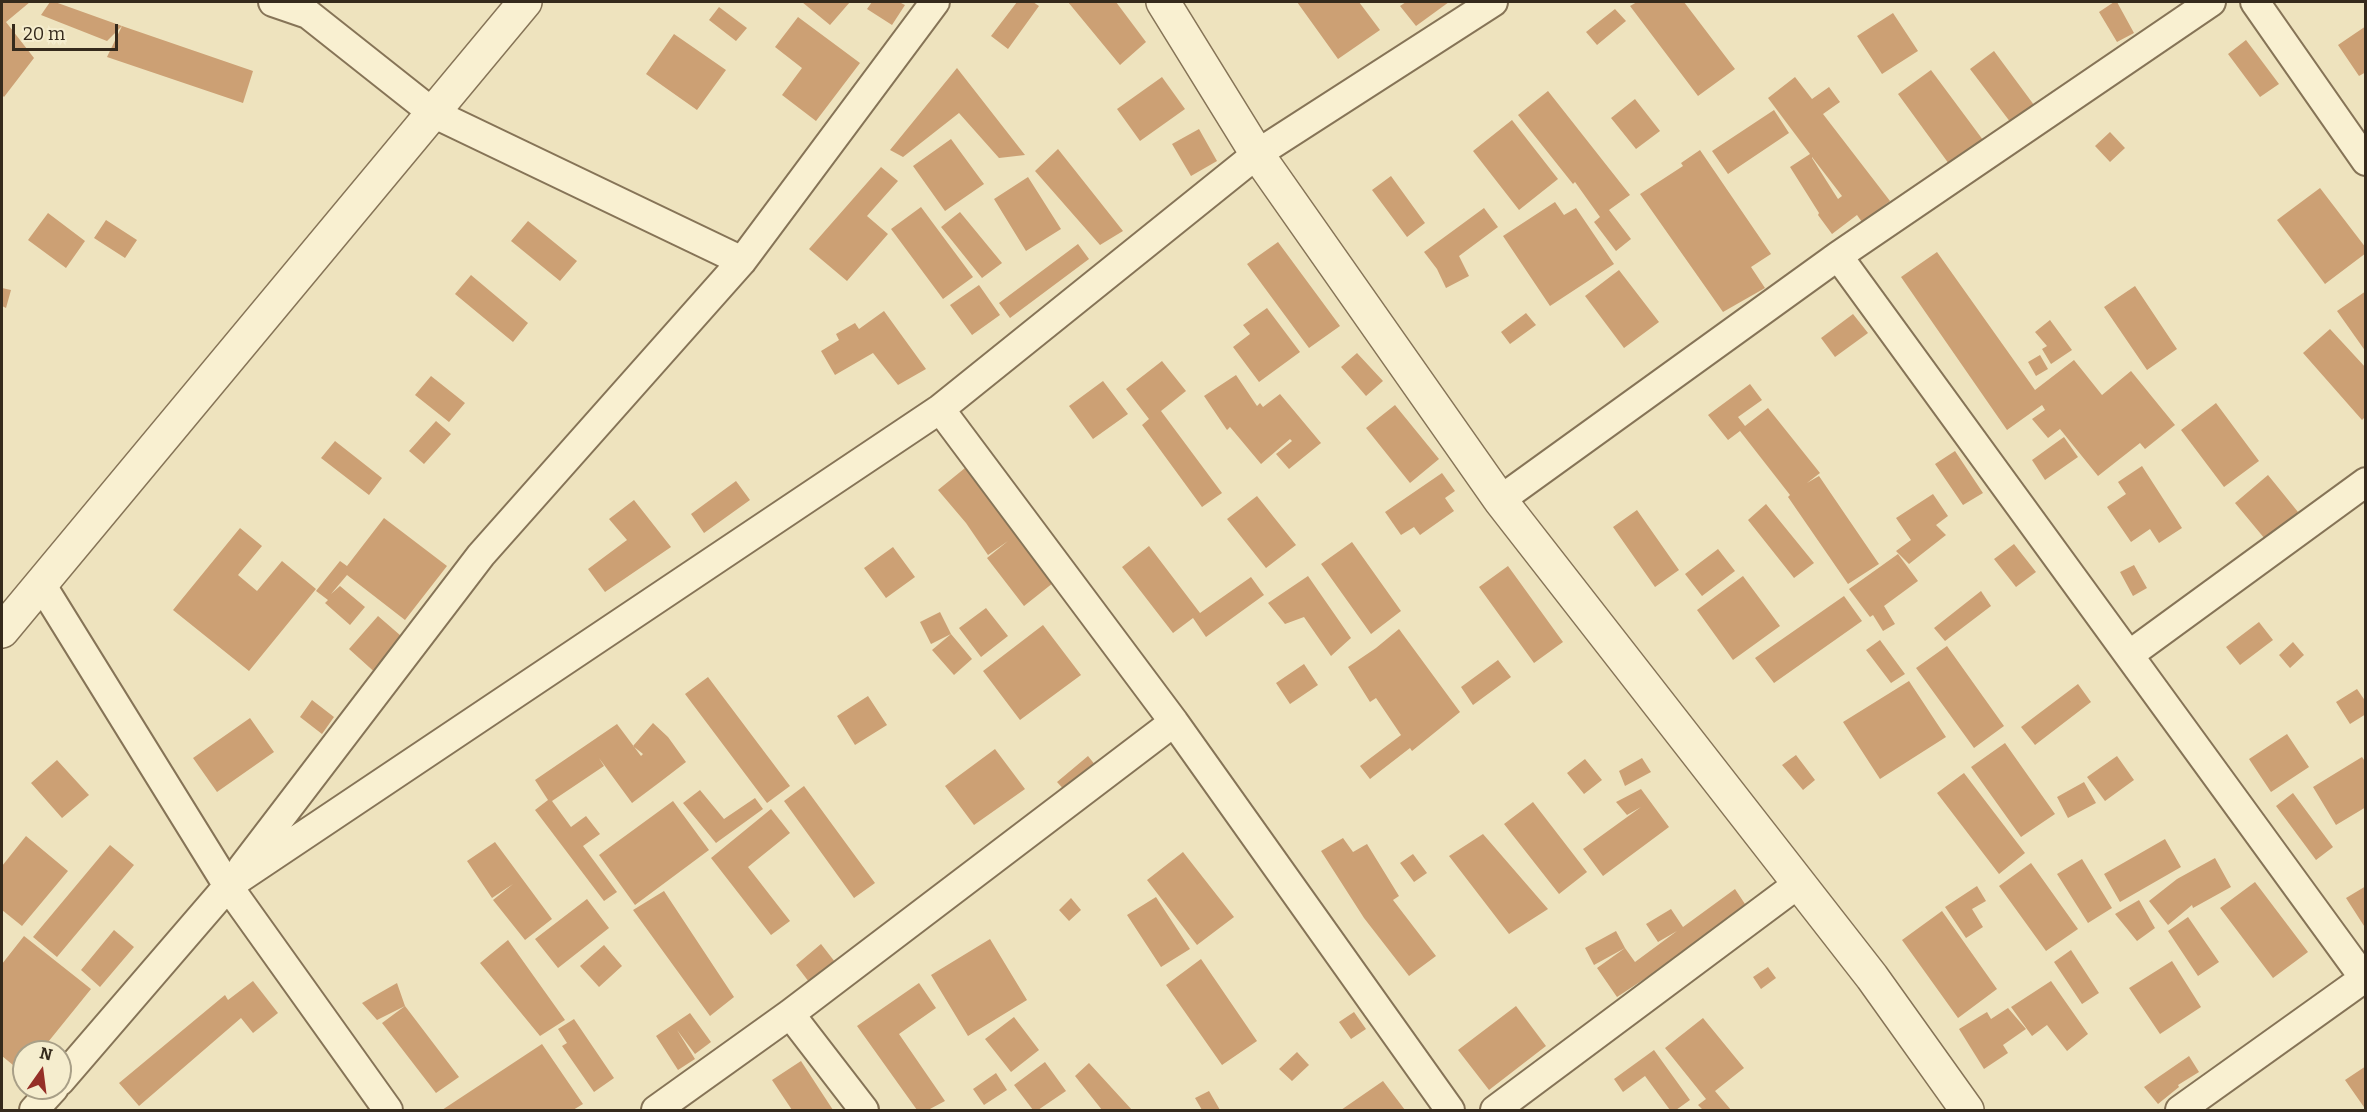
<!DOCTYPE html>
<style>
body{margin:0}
#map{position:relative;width:2367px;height:1112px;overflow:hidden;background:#eee3be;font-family:Bitter,serif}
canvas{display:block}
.frame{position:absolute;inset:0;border:3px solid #352a1c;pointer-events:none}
.north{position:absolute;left:12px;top:1040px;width:60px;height:60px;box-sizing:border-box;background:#f5edce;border:2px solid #a89f87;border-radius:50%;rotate:14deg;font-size:16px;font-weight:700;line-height:24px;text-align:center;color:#352a1c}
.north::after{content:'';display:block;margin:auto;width:21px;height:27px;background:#952f27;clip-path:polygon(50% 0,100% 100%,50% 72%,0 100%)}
.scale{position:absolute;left:12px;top:24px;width:106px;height:27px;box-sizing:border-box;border:3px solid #352a1c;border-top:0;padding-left:8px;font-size:18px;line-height:21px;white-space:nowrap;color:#352a1c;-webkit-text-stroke:4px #f5edce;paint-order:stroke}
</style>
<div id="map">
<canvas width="2367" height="1112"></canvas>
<div class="frame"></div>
<div class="north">N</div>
<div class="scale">20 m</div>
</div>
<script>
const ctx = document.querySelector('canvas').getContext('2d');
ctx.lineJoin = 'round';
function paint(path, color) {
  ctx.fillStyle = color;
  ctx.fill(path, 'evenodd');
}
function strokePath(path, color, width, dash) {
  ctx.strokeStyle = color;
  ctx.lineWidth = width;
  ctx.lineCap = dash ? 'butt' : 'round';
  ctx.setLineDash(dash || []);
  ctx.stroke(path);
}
paint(new Path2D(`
 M2 2H30L6 22 34 58 4 97 2 95Z
 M50 2H55L122 26 107 41 41 15Z
 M802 2H850L830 25Z
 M872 2H899L905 5 892 25 867 9Z
 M1017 2H1033L1039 6 1008 49 991 36Z
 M1068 2H1116L1146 42 1120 65Z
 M1297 2H1359L1380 30 1338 59Z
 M1406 2H1449L1416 26 1400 6Z
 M1637 2H1684L1735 69 1698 96 1630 6Z
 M2114 2H2117L2134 33 2117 42 2099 12Z
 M719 7 747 28 736 41 709 20Z
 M1615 9 1626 21 1597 45 1586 32Z
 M1893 13 1918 51 1882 74 1857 36Z
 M798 17 860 63 816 121 782 95 802 68 775 47Z
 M122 26 253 71 243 103 107 57Z
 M2366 26V72L2359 76 2338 45Z
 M674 34 726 70 697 110 646 74Z
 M2246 40 2279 84 2260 97 2228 54Z
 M1994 51 2034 105 2011 123 1970 69Z
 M957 68 1025 155 999 158 959 113 903 157 890 150Z
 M1931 70 1983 140 1949 164 1898 94Z
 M1162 77 1185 109 1140 141 1117 109Z
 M1795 77 1812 99 1829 87 1840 102 1823 114 1890 201 1862 222 1857 215 1832 234 1818 215 1819 213 1790 167 1810 154 1768 98ZM1812 157 1842 196 1838 199 1812 158Z
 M1548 91 1630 195 1609 210 1631 239 1616 251 1594 222 1600 217 1575 182 1573 184 1518 115Z
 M1635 99 1660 131 1636 149 1611 118Z
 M1774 110 1789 133 1728 174 1712 151Z
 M1512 120 1558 179 1519 210 1473 151Z
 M1199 129 1217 161 1191 176 1172 144Z
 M2110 132 2125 148 2110 162 2095 146Z
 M951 139 984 184 945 211 913 166Z
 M1058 149 1123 231 1100 245 1035 171Z
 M1700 150 1771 254 1751 267 1765 288 1723 312 1640 194 1683 166 1681 163Z
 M881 167 898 181 867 216 888 234 847 281 809 249Z
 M1391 176 1425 223 1407 237 1372 190Z
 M1028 177 1061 229 1026 251 994 199Z
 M2320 188 2366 248V253L2325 284 2277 220Z
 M1555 202 1564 215 1576 208 1614 264 1550 306 1503 236Z
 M921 207 973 277 943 299 891 229Z
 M1484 208 1498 227 1459 256 1469 276 1446 288 1437 269 1424 252Z
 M960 212 1002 263 982 278 941 227Z
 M48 213 85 241 66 268 28 240Z
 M106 220 137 240 125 258 94 238Z
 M528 221 577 261 560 281 511 241Z
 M1278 242 1340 326 1309 348 1247 264Z
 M1078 244 1089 259 1010 318 999 303Z
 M1937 252 2035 390 2074 360 2102 395 2131 371 2175 425 2145 449 2140 443 2098 476 2060 429 2048 438 2032 419 2045 410 2042 405 2007 430 1901 277Z
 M1619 270 1659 322 1624 348 1585 296Z
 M471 275 528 323 513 342 455 294Z
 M979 285 1000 315 972 335 950 305Z
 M2135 286 2177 349 2147 370 2104 307Z
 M2 288 11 290 6 308 2 306Z
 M2366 291V352L2337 311Z
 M1267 308 1300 352 1259 382 1233 347 1250 334 1243 325Z
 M884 311 926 369 898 385 873 353 835 375 821 351 839 340 836 334 855 323 859 329Z
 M1526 313 1536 325 1510 344 1501 332Z
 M1853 314 1868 333 1835 357 1821 338Z
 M2050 320 2072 350 2051 364 2042 349 2047 346 2035 332Z
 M2330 329 2366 368V416L2362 420 2303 353Z
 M1357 353 1383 381 1366 396 1341 367Z
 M2040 355 2048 369 2036 376 2028 362Z
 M1162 361 1186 391 1161 411 1222 493 1202 507 1142 425 1149 419 1126 389Z
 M1236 375 1257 406 1260 403 1263 407 1280 394 1321 443 1289 469 1276 454 1292 441 1290 439 1261 464 1230 427 1227 430 1204 396Z
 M431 376 465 403 449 422 415 395Z
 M1103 381 1128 414 1093 439 1069 406Z
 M1750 384 1762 400 1738 417 1745 426 1768 408 1820 473 1807 483 1819 476 1879 564 1848 584 1788 497 1790 495 1740 431 1728 440 1708 415Z
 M2216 403 2259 461 2224 487 2181 430Z
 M1395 405 1439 459 1410 483 1366 428Z
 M436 421 451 434 424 464 409 451Z
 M2064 437 2078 457 2045 480 2032 460Z
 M335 441 382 478 369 495 321 458Z
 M1955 451 1983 493 1963 505 1935 464Z
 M2142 466 2182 528 2159 543 2150 529 2131 542 2107 507 2126 494 2118 482Z
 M965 468 995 504 1053 583 1024 606 987 558 1008 541 988 555 966 523 938 490Z
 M1442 473 1455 491 1445 498 1454 511 1420 535 1414 527 1401 535 1385 512Z
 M2268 475 2298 512 2265 539 2235 503Z
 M736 481 750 500 704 533 691 514Z
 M1933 494 1948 516 1936 525 1946 535 1909 564 1896 551 1911 540 1896 518Z
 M1257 496 1296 545 1266 568 1227 519Z
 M634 500 671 547 605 592 588 569 627 540 609 519Z
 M1766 504 1814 563 1794 578 1748 520Z
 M1637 510 1679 570 1655 587 1613 527Z
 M384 518 447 566 405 620 347 575 331 594 340 586 365 607 350 625 325 603 328 600 316 591 340 561 347 566Z
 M240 528 262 546 238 575 257 591 282 561 316 589 249 671 173 610Z
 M1352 542 1401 611 1371 634 1321 564Z
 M2014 544 2036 572 2016 587 1994 559Z
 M1149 546 1200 613 1251 577 1264 595 1206 637 1193 618 1173 633 1122 567Z
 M893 547 915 577 886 598 864 568Z
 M1718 549 1735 571 1702 596 1685 574Z
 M1898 554 1918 581 1884 606 1895 624 1883 631 1873 615 1870 617 1849 589Z
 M2134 565 2147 588 2133 596 2120 572Z
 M1508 566 1563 642 1534 663 1479 587Z
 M1308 576 1351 638 1331 656 1304 617 1285 624 1268 603Z
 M1743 576 1780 626 1733 660 1697 610Z
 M1981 591 1991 606 1945 641 1934 628Z
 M1844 596 1862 621 1774 683 1755 658Z
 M986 608 1008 636 981 657 959 628Z
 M940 612 951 634 931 644 920 622Z
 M378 616 408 642 379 676 349 649Z
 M2259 622 2273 640 2240 665 2226 647Z
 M1043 625 1081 675 1020 720 983 671Z
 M1399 629 1460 712 1412 751 1410 748 1370 779 1360 766 1401 735 1376 698 1370 702 1348 667 1376 648Z
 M951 634 972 659 954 675 932 650Z
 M1880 640 1905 674 1891 683 1866 650Z
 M2293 642 2304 655 2290 668 2279 655Z
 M1947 646 2004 726 1974 748 1916 668Z
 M1498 660 1511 677 1473 705 1461 687Z
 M1304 664 1318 685 1290 704 1276 683Z
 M708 677 790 786 767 803 685 694Z
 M1909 681 1946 737 1880 779 1843 722Z
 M2078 684 2091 702 2035 745 2021 727Z
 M2357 689 2366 702V714L2350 724 2336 702Z
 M868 696 887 725 855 745 837 716Z
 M312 700 334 717 322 734 300 717Z
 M250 718 274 752 217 792 193 758Z
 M653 723 668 737 686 762 660 782 632 803 599 758 604 766 552 801 571 827 586 816 600 834 583 846 617 892 604 901 535 810 548 800 535 780 617 724 641 756 643 754 633 746Z
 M2287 734 2309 767 2271 792 2249 759Z
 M2005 743 2055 814 2021 837 1971 767Z
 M995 749 1025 789 974 825 945 786Z
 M1796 755 1815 780 1803 790 1782 765Z
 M1088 756 1100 771 1069 795 1057 782Z
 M2117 756 2134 780 2105 801 2087 777Z
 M2362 757 2366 763V807L2336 825 2313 787Z
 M1642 758 1651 772 1625 786 1619 771Z
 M1585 759 1602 780 1584 794 1567 773Z
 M57 760 89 795 62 818 31 783Z
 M1964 773 2025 853 1999 874 1937 793Z
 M2084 782 2096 803 2068 818 2057 797Z
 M804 786 875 883 854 898 784 801Z
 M1641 789 1669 827 1603 876 1583 849 1641 807 1627 815 1616 802Z
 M700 790 724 819 755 798 763 809 716 843 683 803Z
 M2293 793 2333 847 2316 860 2276 806Z
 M673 801 709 850 635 905 599 855Z
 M1533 802 1587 872 1559 894 1504 824Z
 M771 809 790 833 748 867 790 921 771 935 711 858Z
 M1483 834 1548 909 1509 934 1449 856Z
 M26 836 68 871 22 926 2 910V866Z
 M1343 838 1353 852 1367 844 1399 896 1393 900 1436 956 1409 976 1364 918 1321 851Z
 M2165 839 2181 867 2120 902 2104 874Z
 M495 842 552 919 525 940 493 900 513 884 492 898 467 861Z
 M110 845 134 865 57 957 33 937Z
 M1183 852 1234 917 1197 945 1147 880Z
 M1413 854 1427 873 1414 882 1400 863Z
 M2215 858 2231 887 2193 908 2192 905 2168 925 2149 901 2177 879Z
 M2082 859 2112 908 2088 923 2057 874Z
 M2031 863 2078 929 2046 951 1999 886Z
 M2255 882 2308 952 2273 978 2220 908Z
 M1977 886 1986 901 1972 909 1983 927 1966 938 1945 907Z
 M2366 886V929L2346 898Z
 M1735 889 1749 910 1617 997 1597 968 1625 948 1635 962 1677 931 1658 942 1646 924 1671 909 1683 927Z
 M664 891 734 997 710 1016 633 910Z
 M1156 897 1190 949 1161 967 1127 915Z
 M1071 898 1081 910 1069 921 1059 910Z
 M587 899 609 928 558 968 535 939Z
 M2139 900 2155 928 2137 941 2115 914Z
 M1942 911 1997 989 1958 1018 1902 940Z
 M2188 917 2219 962 2198 976 2168 931Z
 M114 930 134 947 100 987 81 970Z
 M1616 931 1625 948 1594 965 1585 948Z
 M24 936 91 989 40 1052H24V1074L2 1056V964Z
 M990 939 1027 1000 968 1036 931 975Z
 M508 940 565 1020 540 1036 480 963Z
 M821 944 835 962 809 982 796 965Z
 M604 945 622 966 599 987 580 966Z
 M2071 950 2099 993 2082 1004 2054 962Z
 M1201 959 1257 1041 1222 1065 1166 985Z
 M2172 961 2201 1007 2160 1034 2129 988Z
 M1768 967 1776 978 1761 989 1753 977Z
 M253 981 278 1013 253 1033 241 1018 139 1106 119 1083 225 995 228 1000Z
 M2051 981 2088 1034 2067 1051 2047 1025 2032 1036 2011 1007Z
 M397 983 405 1006 459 1077 436 1093 382 1023 405 1006 377 1020 362 1003Z
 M919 983 936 1008 899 1034 945 1101 928 1110H917L857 1026Z
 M1516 1006 1546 1046 1489 1090 1458 1050Z
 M2008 1008 2026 1029 2003 1045 2008 1053 1984 1069 1959 1029 1987 1012 1991 1019Z
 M1354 1012 1366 1029 1351 1039 1339 1022Z
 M690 1013 711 1042 695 1054 677 1030 695 1059 678 1070 656 1036Z
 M1014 1017 1039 1050 1011 1072 985 1039Z
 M1703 1018 1744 1068 1715 1091 1731 1110H1703L1698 1105 1706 1099 1665 1048Z
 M574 1019 614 1078 594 1092 562 1046 567 1043 558 1029Z
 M542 1044 583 1104 573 1110H442Z
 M1654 1050 1690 1100 1676 1110H1670L1645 1076 1623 1092 1614 1079Z
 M1297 1052 1309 1065 1292 1081 1279 1069Z
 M2189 1056 2199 1072 2178 1085 2179 1087 2158 1104 2144 1087Z
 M801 1061 833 1110H792L772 1080Z
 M1045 1062 1066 1091 1038 1110H1033L1014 1085Z
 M1089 1063 1132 1110H1102L1075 1076Z
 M2366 1066V1110L2345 1080Z
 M996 1073 1007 1090 984 1105 973 1089Z
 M1383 1081 1405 1110H1341Z
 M1209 1091 1220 1110H1202L1195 1098Z`), '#cca074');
const minor = new Path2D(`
 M273 2 308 14 433 113 742 261
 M2255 2 2366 161
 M1838 256 2364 978
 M940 409 1174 722 1450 1110
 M1500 500 1838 256 2211 2
 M41 584 228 886 388 1110
 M2129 655 2366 482
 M242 868 481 555 742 261 935 2
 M790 1014 864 1110
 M60 1081 228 886 940 409 1257 154 1493 2
 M34 1110 54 1088
 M656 1110 790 1014 1174 722
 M1495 1110 1798 884
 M2180 1110 2366 977`);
const tertiary = new Path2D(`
 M1163 2 1257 154 1500 500 1872 977 1967 1110
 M2 631 525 2`);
strokePath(minor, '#867457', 32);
strokePath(tertiary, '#867457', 36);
strokePath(minor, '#f9f0d1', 28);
strokePath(tertiary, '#f9f0d1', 33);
</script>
